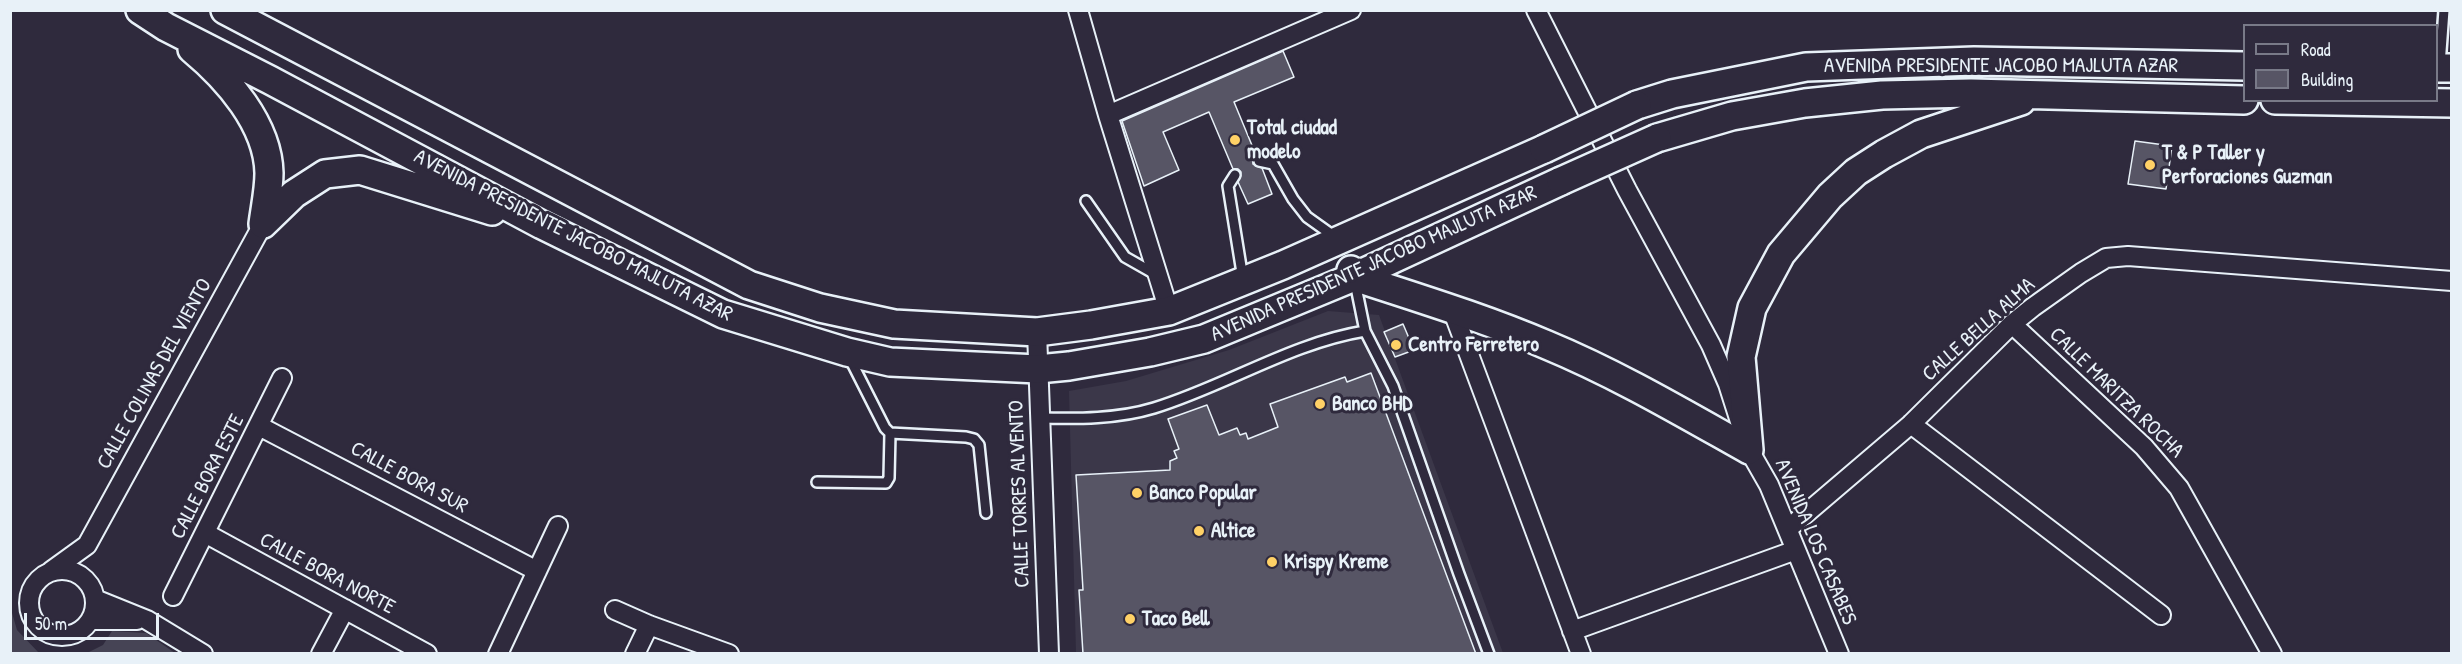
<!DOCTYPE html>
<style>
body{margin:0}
#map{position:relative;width:2462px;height:664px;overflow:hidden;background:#2f2a3d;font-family:"Patrick Hand",sans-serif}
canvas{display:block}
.frame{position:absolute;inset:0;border:12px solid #e8f1f8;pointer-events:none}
.legend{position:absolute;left:2243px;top:24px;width:195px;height:78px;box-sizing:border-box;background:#2f2a3d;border:2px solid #797a88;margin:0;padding:8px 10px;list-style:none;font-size:18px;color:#e8f1f8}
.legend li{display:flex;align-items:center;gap:12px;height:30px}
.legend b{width:30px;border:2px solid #797a88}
.scale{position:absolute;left:24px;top:613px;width:135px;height:27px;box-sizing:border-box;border:3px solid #e8f1f8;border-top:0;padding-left:8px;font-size:18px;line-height:21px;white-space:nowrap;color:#e8f1f8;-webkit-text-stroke:4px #2f2a3d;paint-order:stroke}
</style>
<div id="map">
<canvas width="2462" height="664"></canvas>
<div class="frame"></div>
<ul class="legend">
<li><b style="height:8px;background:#2f2a3d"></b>Road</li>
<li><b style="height:16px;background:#575565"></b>Building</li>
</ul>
<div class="scale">50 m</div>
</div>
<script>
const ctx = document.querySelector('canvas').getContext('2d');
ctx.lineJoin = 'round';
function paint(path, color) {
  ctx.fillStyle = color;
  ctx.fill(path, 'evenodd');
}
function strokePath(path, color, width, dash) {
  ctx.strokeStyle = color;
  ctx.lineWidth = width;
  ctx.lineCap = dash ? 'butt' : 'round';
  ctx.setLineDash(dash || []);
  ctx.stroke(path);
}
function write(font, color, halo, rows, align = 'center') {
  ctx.font = font + ' "Patrick Hand",sans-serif';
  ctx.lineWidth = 6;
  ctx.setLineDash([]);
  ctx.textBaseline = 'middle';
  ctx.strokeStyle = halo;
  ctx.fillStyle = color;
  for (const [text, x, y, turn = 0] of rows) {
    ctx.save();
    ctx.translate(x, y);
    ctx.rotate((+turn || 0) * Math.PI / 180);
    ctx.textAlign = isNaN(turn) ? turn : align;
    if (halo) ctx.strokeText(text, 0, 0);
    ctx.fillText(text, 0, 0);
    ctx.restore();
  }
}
paint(new Path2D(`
 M1328 311 1379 315 1503 653H1076L1069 391 1126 381 1229 350Z`), '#3b3749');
paint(new Path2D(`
 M10 606 17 630 39 653H11Z
 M112 631 146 633 175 653H87L103 645Z`), '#464455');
const building = new Path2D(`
 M1283 51 1294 77 1234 102 1256 155 1253 159V164L1262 168 1272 194 1248 204 1238 182 1241 172 1238 169H1233L1209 112 1163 132 1179 170 1144 186 1122 121Z
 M2135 141 2172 146 2166 189 2128 184Z
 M1403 324 1414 350 1395 357 1384 332Z
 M1371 373 1476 654H1083L1079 590H1083L1076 475 1170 470V461L1177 458 1174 451 1179 449 1168 419 1207 405 1219 435 1237 428 1240 435 1246 433 1248 439 1278 427 1270 404 1345 377 1347 382Z`);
paint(building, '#575565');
strokePath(building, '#e8f1f8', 1.5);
const lane = new Path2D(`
 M2440 65 2444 10
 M1259 161 1273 164 1293 199 1307 217 1335 237
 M1235 175 1228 186 1243 279
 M1086 201 1125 257 1155 274
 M1355 282 1365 331 1393 386 1459 574 1489 654
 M849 357 885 428 890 433 966 437 974 439 979 445 986 513
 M1040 418C1078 419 1118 419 1154 408 1226 386 1291 343 1365 331
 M817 482 886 483 889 478 890 433`);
const street = new Path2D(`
 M1078 10 1108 115 1169 311
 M1536 10 1627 190 1711 345 1728 384 1749 450 1769 485 1839 654
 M1108 115 1351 10
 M1452 309 1581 654
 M2012 324 2144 447 2179 488 2272 654
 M1037 332 1049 654
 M1911 424 2161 615
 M259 426 537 571
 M1789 528 1911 424 2012 324 2033 307 2081 273 2106 258 2128 256 2452 281
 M205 533 427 654
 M29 603a33 33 0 1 1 66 0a33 33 0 1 1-66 0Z
 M51 571 87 545 263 224
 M173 596 282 378
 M95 599 147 620 203 654
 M615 610 649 625 729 654
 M91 620H137
 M1572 631 1796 550
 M321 654 345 609
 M498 654 558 526
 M635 654 649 625`);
const primary = new Path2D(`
 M140 10 166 27 270 80 542 225 723 314 847 352 890 362 1038 369 1069 366 1150 352 1204 339 1354 277 1561 181
 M225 10 749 285 820 308 894 324 1037 332 1091 325 1169 311 1283 265 1544 149
 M192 49C227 78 268 124 269 173 269 190 265 208 263 224
 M2436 68H2452
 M2275 100 2452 103
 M1637 105 1672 94 1806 67 1974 61 2244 66
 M1657 138 1732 116 1805 103 1882 95 1971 93 2244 100
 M263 224 294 194 325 174 360 170 492 211
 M1351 270 1354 277C1418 298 1484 318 1547 345 1617 374 1683 413 1749 450
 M1749 450 1741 357 1752 308 1781 254 1830 196 1856 172 1884 154 1921 134 2021 101`);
strokePath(lane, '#e8f1f8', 14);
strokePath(street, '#e8f1f8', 22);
strokePath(primary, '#e8f1f8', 32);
strokePath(lane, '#2f2a3d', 9);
strokePath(street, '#2f2a3d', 18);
strokePath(primary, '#2f2a3d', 27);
const primaryBridge = new Path2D(`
 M1544 149 1637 105
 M1561 181 1657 138`);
strokePath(primaryBridge, '#e8f1f8', 32, []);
strokePath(primaryBridge, '#2f2a3d', 27);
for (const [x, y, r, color] of [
 [1235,140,6,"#ffd166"],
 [2150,165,6,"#ffd166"],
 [1396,345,6,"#ffd166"],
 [1320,404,6,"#ffd166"],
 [1137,493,6,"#ffd166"],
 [1199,531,6,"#ffd166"],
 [1272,562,6,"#ffd166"],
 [1130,619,6,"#ffd166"]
]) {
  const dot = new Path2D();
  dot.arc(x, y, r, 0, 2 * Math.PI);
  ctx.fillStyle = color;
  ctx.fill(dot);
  strokePath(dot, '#2f2a3d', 2);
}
write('21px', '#e8f1f8', '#2f2a3d', [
 ["AVENIDA PRESIDENTE JACOBO MAJLUTA AZAR",2001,66],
 ["AVENIDA PRESIDENTE JACOBO MAJLUTA AZAR",573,236,27],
 ["AVENIDA PRESIDENTE JACOBO MAJLUTA AZAR",1374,264,-24],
 ["CALLE BELLA ALMA",1979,330,-42],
 ["CALLE COLINAS DEL VIENTO",155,374,-61],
 ["CALLE MARITZA ROCHA",2116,393,44],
 ["CALLE BORA ESTE",208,477,-63],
 ["CALLE BORA SUR",409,478,28],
 ["CALLE TORRES ALVENTO",1020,494,-92],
 ["AVENIDA LOS CASABES",1815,542,67],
 ["CALLE BORA NORTE",327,574,28]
]);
write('bold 21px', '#e8f1f8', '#2f2a3d', [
 ["Total ciudad",1247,128],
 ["modelo",1247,152],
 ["T & P Taller y",2162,153],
 ["Perforaciones Guzman",2162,177],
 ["Centro Ferretero",1408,345],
 ["Banco BHD",1332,404],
 ["Banco Popular",1149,493],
 ["Altice",1211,531],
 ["Krispy Kreme",1284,562],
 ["Taco Bell",1142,619]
], 'left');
</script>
